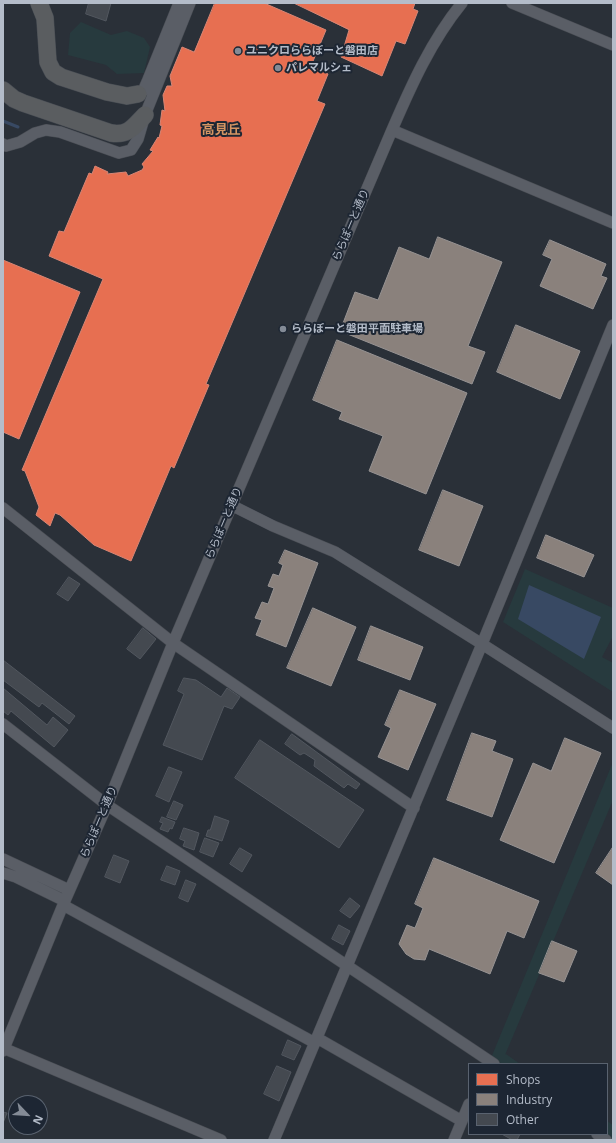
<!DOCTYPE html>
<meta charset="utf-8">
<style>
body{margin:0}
#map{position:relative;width:616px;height:1143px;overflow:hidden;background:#2a3038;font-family:"Open Sans",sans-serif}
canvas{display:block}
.frame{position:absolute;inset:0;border:4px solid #b4bcc9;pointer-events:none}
.legend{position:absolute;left:468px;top:1063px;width:140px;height:72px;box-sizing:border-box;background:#1d2633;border:1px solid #59626f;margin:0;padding:5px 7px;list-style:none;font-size:12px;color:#b4bcc9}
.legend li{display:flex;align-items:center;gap:8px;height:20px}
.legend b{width:20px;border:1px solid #59626f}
.north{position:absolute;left:8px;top:1095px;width:40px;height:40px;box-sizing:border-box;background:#1d2633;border:1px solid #59626f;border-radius:50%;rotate:115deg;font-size:11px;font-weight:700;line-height:16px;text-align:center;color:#b4bcc9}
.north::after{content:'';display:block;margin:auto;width:14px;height:18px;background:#848b96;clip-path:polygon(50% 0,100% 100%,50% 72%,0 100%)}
</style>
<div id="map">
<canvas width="616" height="1143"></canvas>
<div class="frame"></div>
<ul class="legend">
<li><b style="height:11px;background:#e76f51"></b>Shops</li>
<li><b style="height:11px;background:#8a817c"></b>Industry</li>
<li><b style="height:11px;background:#444950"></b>Other</li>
</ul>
<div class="north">N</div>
</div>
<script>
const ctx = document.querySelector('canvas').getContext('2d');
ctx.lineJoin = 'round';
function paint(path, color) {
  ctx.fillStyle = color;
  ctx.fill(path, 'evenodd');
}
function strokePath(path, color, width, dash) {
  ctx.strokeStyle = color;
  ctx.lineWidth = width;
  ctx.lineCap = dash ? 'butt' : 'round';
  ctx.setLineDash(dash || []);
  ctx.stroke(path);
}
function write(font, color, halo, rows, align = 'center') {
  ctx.font = font + ' "Open Sans","Noto Sans JP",sans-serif';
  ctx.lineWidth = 4;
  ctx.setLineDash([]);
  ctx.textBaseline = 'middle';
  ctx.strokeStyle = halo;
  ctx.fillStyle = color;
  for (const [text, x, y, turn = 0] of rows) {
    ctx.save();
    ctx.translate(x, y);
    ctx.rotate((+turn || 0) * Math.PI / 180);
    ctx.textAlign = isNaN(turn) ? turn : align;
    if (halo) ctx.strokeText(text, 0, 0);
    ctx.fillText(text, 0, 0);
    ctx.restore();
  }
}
paint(new Path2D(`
 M81 22 111 35 127 31 144 38 150 47 144 73 117 74 106 65 68 55 70 33Z
 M525 569 613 608V636L602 657 613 663V692L503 622Z
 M613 762V800L505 1055 506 1054 520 1064H503L491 1058Z
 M607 1121 613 1125V1140H608L599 1134H607Z`), '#273a3e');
paint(new Path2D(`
 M529 585 601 617 584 659 518 619Z`), '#384963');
const shops = new Path2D(`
 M215 3H264L326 30 311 66 328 74 317 101 325 104 206 384 209 385 174 468 171 466 131 561 94 545 60 515 55 513 50 526 36 515 39 507 25 471 22 470 103 279 49 256 59 231 64 232 89 173 92 174 95 166 108 172 107 174 126 172 128 176 142 170 144 167 142 164 153 151 150 150 158 137 159 138 162 126 160 125 162 110 165 111 163 95 167 86H172L170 76 182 47 194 52Z
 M294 3H415L413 9 418 11 405 44 396 41 382 76 341 57 349 30Z
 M3 260 80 292 19 439 3 432Z`);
paint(shops, '#e76f51');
strokePath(shops, '#d88675', 1);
const industry = new Path2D(`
 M438 237 502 262 468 346 485 352 472 384 340 331 355 292 378 300 399 247 429 259Z
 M550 240 606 264 601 276 607 278 593 309 540 286 552 259 543 255Z
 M516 325 580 351 560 399 497 372Z
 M337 340 467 393 426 494 369 471 383 436 339 419 342 412 313 400Z
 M443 490 483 506 459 566 419 550Z
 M546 535 594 555 584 577 537 558Z
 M285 550 318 563 286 647 256 635 262 620 255 618 262 602 268 604 274 588 268 586 273 574 279 576 283 565 279 563Z
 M313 608 356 627 331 686 287 668Z
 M371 626 423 647 410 680 358 660Z
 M400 690 436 704 408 770 378 757 391 728 385 725Z
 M472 733 496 741 492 751 513 759 492 817 447 800Z
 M565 738 601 753 554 863 500 840 533 763 551 771Z
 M613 847V885L596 873Z
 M434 858 539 901 524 938 507 931 490 974 429 949 425 960 414 959 406 954 399 944 407 925 415 928 423 908 415 904Z
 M552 941 577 951 564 982 539 973Z`);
paint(industry, '#8a817c');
strokePath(industry, '#979393', 1);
strokePath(new Path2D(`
 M3 121 18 127`), '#384963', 3);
const building = new Path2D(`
 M89 3H111L106 21 86 14Z
 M69 577 80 584 68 601 57 594Z
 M143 628 156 639 140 659 127 649Z
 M3 660 75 716 69 724 42 703 39 707 3 680Z
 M184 678 196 680 221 697 227 688 240 697 232 709 224 706 202 760 163 745 184 694 178 691Z
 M3 688 47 725 53 717 68 730 54 747 11 711 8 715 3 711Z
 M292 734 360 784 356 789 348 784 344 788 314 766 315 760 304 753 300 755 285 744Z
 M260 740 364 810 339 848 235 778Z
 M169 767 182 772 169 802 156 796Z
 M174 801 183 805 176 820 167 817Z
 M215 816 229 821 222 841 206 836 208 830H210Z
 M162 817 175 822 172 829 170 828 168 832 160 829 163 823 160 822Z
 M184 828 199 833 194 850 183 846 185 841 180 839Z
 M205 838 219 843 213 857 200 852Z
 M240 848 252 855 242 872 230 864Z
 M114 855 129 861 120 883 105 877Z
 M167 866 180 871 175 885 161 880Z
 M186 880 196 884 188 902 179 898Z
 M350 898 360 906 350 918 340 911Z
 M339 925 350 931 343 945 332 939Z
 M288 1040 301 1046 294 1060 282 1055Z
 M277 1066 291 1072 279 1101 264 1094Z
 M3 1112 7 1113 3 1123Z
 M502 1134H520L517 1140H513Z`);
paint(building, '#444950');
strokePath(building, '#52575f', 1);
const minor = new Path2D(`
 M512 3 613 45
 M138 94 143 91 147 82 179 3
 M392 130 613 223
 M3 144 6 146 20 142 35 133 46 130 60 132 119 153 131 150 138 139 145 115 190 3
 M231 505 273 526 335 552 482 644 613 728
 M3 508 173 643 414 808
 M3 724 107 805 494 1064
 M3 859 69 890
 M3 873 16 877 65 901
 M63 905 315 1043
 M317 1038 462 1121
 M3 1048 221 1140
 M3 1051 63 905 107 805 173 643 392 130C411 86 431 41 462 3
 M597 1134 606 1140
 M274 1140 482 644 613 325
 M454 1140 469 1104`);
const highway = new Path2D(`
 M39 3 45 18 48 62 53 72 61 77 107 92 127 96 138 94
 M3 90 14 99 23 103 111 133C129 136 134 126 145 115`);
strokePath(minor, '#484c53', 12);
strokePath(highway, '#474c53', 18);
strokePath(minor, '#5a5e66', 11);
strokePath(highway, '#5a5d60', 17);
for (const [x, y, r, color] of [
 [238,51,4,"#848b96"],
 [278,68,4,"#848b96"],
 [283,329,4,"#848b96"]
]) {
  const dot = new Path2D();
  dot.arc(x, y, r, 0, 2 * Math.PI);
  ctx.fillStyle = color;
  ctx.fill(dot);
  strokePath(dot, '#1d2633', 1.5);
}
write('bold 11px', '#b4bcc9', '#1d2633', [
 ["ユニクロららぽーと磐田店",246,51],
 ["パレマルシェ",286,68],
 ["ららぽーと磐田平面駐車場",291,329]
], 'left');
write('11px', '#b4bcc9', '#1d2633', [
 ["ららぽーと通り",351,225,-67],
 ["ららぽーと通り",224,523,-67],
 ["ららぽーと通り",99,822,-67]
]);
write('bold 13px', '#d59563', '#1d2633', [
 ["高見丘",221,130]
]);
</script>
